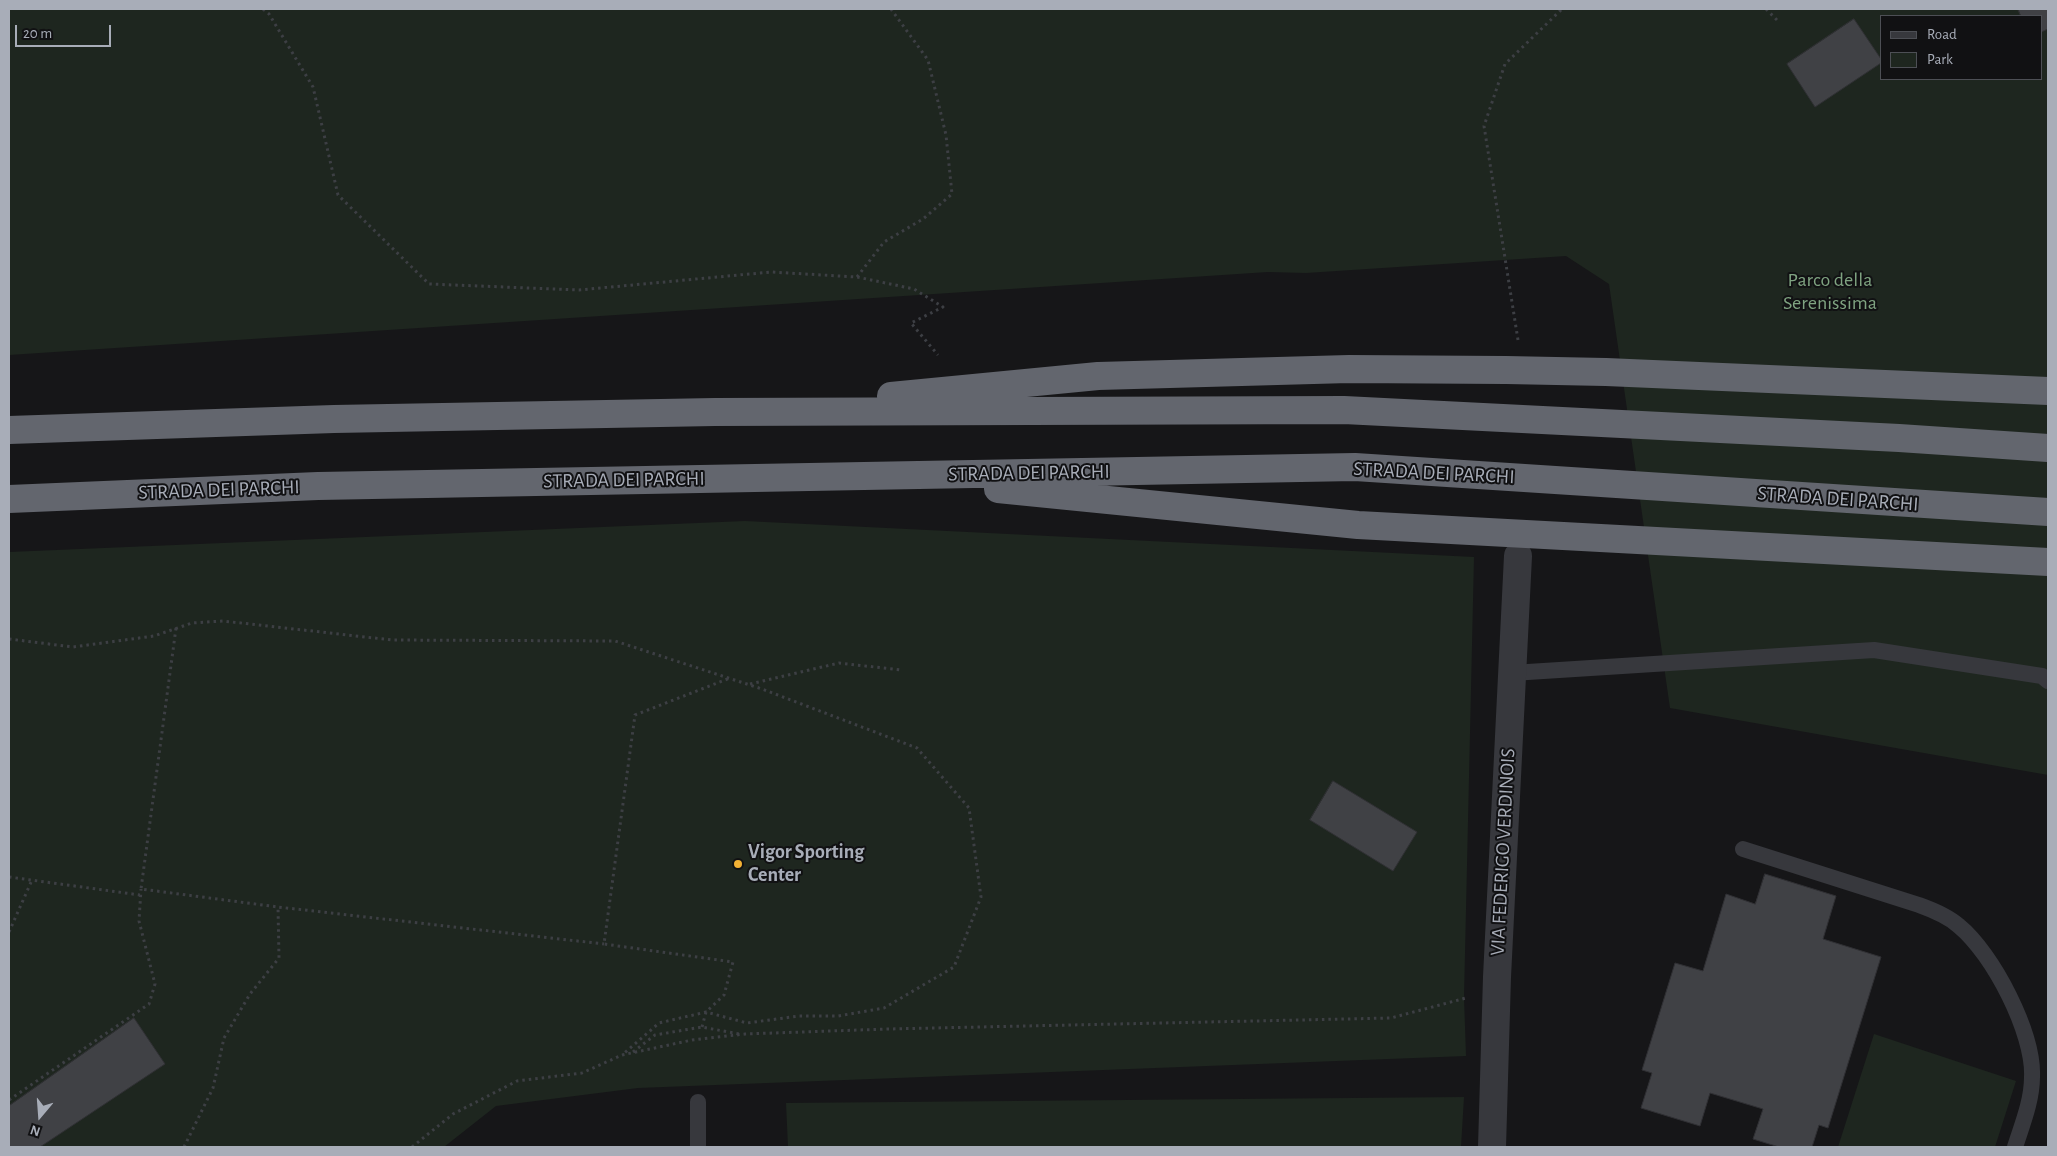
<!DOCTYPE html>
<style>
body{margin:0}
#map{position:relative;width:2057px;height:1156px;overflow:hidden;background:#161618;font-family:"Alegreya Sans",sans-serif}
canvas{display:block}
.frame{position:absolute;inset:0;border:10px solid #a8adb8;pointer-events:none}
.legend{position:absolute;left:1880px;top:15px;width:162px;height:65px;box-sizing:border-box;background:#111113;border:1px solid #4d4f55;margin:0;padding:6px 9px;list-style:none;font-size:15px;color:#a8adb8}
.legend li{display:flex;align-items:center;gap:10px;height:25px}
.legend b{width:25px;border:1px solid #4d4f55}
.north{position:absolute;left:15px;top:1091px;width:50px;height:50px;-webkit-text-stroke:4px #111113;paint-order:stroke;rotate:198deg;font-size:14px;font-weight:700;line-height:20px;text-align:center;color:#a8adb8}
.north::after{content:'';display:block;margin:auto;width:18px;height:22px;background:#a8adb8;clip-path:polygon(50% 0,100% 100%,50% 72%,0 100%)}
.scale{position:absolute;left:15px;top:25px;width:96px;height:22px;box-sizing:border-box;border:2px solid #a8adb8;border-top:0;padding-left:6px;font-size:15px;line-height:18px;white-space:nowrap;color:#a8adb8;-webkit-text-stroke:4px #111113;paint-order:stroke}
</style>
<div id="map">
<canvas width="2057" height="1156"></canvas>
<div class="frame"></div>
<ul class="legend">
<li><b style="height:6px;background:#37383d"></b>Road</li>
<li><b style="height:14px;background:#1e261f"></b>Park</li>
</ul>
<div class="north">N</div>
<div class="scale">20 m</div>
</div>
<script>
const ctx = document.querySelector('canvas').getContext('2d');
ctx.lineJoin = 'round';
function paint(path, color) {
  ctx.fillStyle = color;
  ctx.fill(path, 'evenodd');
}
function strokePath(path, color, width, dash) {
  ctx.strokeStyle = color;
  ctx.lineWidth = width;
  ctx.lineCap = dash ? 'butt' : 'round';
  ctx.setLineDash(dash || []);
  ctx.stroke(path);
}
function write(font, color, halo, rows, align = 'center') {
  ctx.font = font + ' "Alegreya Sans",sans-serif';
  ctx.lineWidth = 4;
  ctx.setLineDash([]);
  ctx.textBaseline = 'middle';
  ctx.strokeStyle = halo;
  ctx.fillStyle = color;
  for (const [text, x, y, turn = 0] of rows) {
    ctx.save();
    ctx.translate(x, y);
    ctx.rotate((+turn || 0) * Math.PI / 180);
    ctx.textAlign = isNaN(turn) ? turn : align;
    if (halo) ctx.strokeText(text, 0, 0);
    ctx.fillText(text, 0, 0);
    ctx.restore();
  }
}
paint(new Path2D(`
 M9 9H2048V775L1670 708 1609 284 1566 256 1306 273 1268 272 9 355ZM1881 16H2041V79H1881Z
 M745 521 1474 557 1464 997 1466 1056 638 1088 496 1106 444 1147H9V552Z
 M1874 1034 2016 1081 1995 1147H1838Z
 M1464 1097 1461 1147H788L786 1103Z`), '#1e261f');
const building = new Path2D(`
 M2018 9H2048V29L2041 32V16H2021Z
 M1854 19 1881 59V63L1815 107 1787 64Z
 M1333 781 1417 832 1393 871 1310 820Z
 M1765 874 1836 896 1823 939 1881 957 1828 1128 1819 1125 1812 1147H1779L1753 1139 1763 1109 1710 1093 1700 1126 1641 1108 1652 1073 1642 1070 1675 963 1703 971 1726 894 1755 904Z
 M134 1018 165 1064 40 1147H9V1106Z`);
paint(building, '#404145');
strokePath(building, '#303034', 1);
strokePath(new Path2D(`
 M263 9 269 14 313 87 338 195 429 284 579 290 771 272 857 277 914 289 943 307 911 323 938 355
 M1766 9 1779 22
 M857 277 884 242 923 219 952 194 946 135 928 60 891 9
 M1518 340 1484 126 1505 64 1562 9
 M176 628 141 889 278 907
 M9 639 73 647 154 636 192 623 223 621 392 640 615 641 762 689 917 748 969 808 981 897 954 967 884 1008 838 1016H799L747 1023 706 1012 659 1023 622 1055
 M750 684 839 663 901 670
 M9 877 140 895
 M9 932 32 880
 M702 1027 706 1012 724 995 733 962 604 944 635 715 730 678
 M633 1052 655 1035 702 1027 739 1034
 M9 1100 149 1004 155 984 139 921 141 889
 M184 1147 213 1088 224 1038 250 994 279 958 278 907 604 944
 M412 1147 453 1114 517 1081 582 1073 622 1055 692 1040 745 1034 888 1029 1391 1018 1466 998`), '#3d3f44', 3, [2.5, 4]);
strokePath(new Path2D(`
 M1512 673 1874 650 2042 676 2048 681
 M1743 849 1919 905C1933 910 1948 916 1959 926 1993 954 2034 1033 2032 1077 2032 1101 2022 1125 2015 1147
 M698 1102V1147`), '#37383d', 16);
strokePath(new Path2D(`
 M1492 1147 1497 977 1518 556`), '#37383d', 28);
strokePath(new Path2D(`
 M891 396 1098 376 1349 369 1506 370 1606 372 2048 391
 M9 430 334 419 715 412 1344 410 1899 438 2048 448
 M998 489 1358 525 2048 562
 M9 499 318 486 1355 467 2048 512`), '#63666e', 28);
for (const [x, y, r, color] of [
 [738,864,5,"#f2b134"]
]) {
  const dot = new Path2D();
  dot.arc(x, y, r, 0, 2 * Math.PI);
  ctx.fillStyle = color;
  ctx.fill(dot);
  strokePath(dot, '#111113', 2);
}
write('20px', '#7fa381', '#111113', [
 ["Parco della",1830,280],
 ["Serenissima",1830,303]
]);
write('20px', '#a8adb8', '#111113', [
 ["STRADA DEI PARCHI",1029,473,-1],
 ["STRADA DEI PARCHI",1434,473,3],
 ["STRADA DEI PARCHI",624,480,-1],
 ["STRADA DEI PARCHI",219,490,-2],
 ["STRADA DEI PARCHI",1838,499,4],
 ["VIA FEDERIGO VERDINOIS",1503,852,-87]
]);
write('bold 20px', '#a8adb8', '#111113', [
 ["Vigor Sporting",748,852],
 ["Center",748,875]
], 'left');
</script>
